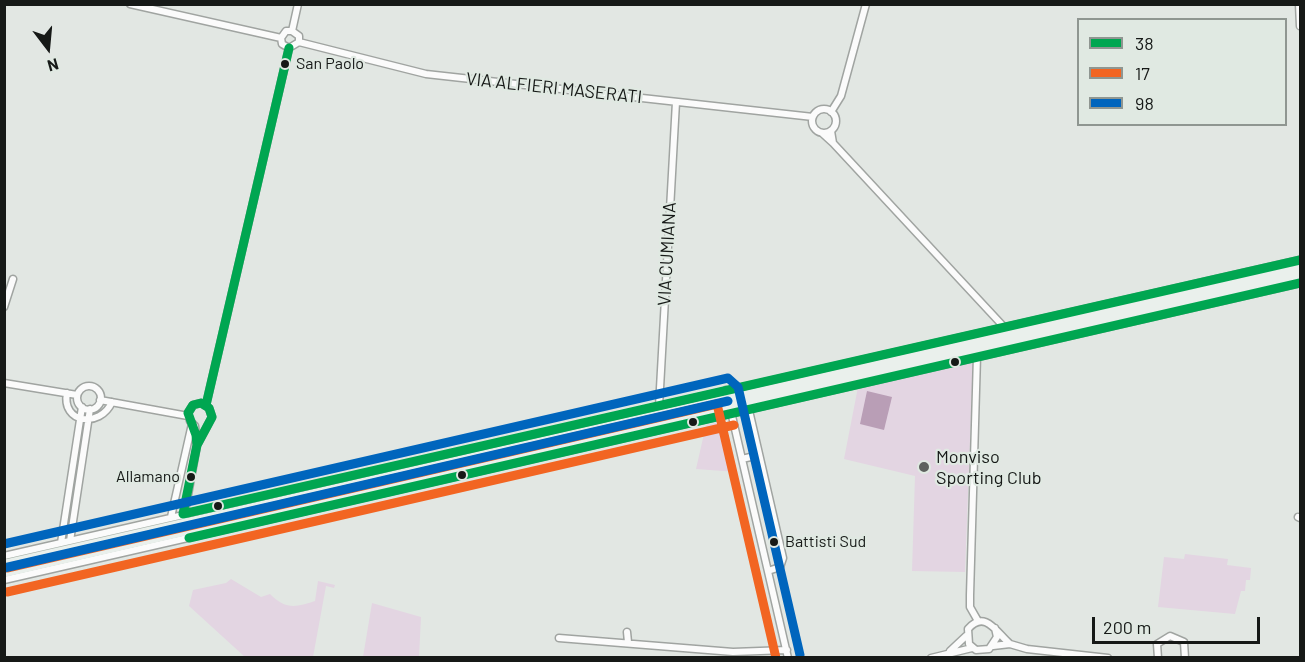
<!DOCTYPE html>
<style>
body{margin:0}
#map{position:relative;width:1305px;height:662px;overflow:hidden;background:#e2e7e3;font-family:Barlow,sans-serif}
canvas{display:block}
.frame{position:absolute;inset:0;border:6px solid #161917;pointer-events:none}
.legend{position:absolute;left:1077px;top:18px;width:210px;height:108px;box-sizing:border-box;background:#e0e9e2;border:2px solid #8f9691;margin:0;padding:8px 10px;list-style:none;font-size:18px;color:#161917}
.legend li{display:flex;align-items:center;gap:12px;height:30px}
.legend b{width:30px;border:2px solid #8f9691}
.north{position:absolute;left:18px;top:18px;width:60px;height:60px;-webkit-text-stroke:4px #e0e9e2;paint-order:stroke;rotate:164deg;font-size:16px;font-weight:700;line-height:24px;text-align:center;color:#161917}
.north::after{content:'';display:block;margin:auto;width:21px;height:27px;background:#161917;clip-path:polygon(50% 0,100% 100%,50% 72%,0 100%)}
.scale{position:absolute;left:1092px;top:617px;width:168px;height:27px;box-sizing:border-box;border:3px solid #161917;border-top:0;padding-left:8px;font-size:18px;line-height:21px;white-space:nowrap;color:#161917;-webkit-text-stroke:4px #e0e9e2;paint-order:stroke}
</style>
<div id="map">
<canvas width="1305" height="662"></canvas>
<div class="frame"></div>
<ul class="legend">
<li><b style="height:8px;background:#00a651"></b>38</li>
<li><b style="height:8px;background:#f26522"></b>17</li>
<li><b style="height:8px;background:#0065bd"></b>98</li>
</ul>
<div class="north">N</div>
<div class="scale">200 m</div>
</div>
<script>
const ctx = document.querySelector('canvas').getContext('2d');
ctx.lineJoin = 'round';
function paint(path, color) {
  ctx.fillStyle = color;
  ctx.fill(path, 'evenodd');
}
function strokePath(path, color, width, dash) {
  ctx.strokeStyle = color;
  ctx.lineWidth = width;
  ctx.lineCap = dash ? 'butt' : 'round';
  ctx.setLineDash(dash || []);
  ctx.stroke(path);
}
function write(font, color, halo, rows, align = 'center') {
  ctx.font = font + ' Barlow,sans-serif';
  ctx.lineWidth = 4.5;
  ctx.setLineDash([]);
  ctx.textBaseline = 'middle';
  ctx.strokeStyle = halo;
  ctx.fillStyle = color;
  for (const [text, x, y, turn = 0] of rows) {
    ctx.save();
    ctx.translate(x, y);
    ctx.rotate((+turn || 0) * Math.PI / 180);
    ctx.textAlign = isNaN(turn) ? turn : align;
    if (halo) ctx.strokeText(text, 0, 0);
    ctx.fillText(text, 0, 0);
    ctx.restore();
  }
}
paint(new Path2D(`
 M973 361 965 572 912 571 915 476 844 459 858 387Z
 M725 421 737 472 696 469 706 425Z
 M1185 554 1228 559 1227 565 1251 568 1250 580H1246L1245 591H1241L1235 614 1158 607 1164 557 1184 559Z
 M231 579 261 597 270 594C285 609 295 608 315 601L318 581 335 585 334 588 326 586 313 657H245L189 606 193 590 226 583Z
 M372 603 421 617 419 657H363Z`), '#e3d5e2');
paint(new Path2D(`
 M867 391 892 397 884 430 860 424Z`), '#b99eb6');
const minor = new Path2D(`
 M130 4 281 38
 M1299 4 1300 26
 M292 31 298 4
 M299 42 426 74 813 117
 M289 48 282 44 281 38 286 31H292
 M289 48 299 42V36L292 31
 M812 121a12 12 0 1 1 24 0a12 12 0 1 1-24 0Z
 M831 112 841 96 866 4
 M822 133 833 143 831 131
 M833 143 1004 327
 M4 307 13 279
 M977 356 970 595V607L978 621
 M4 383 77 395
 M77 398a12 12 0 1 1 24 0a12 12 0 1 1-24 0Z
 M726 390 788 658
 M67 393C61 423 100 429 112 402
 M100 400 188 416
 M206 405 289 48
 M659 406 676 102
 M748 406 783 558 780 567 768 571
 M742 459 759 455
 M171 517 192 424
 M184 517 197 445 212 417 209 408 201 403 193 405 188 413 190 421 195 426 197 445
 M1298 517 1300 518
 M70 541 90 409
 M61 543 82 407
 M4 556 1300 260
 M4 580 1300 283
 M995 628 997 637 989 649 976 650 969 644 968 629C985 609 997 633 1010 644
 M627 632 628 642
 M559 638 733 652 787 650
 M993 646 1010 644 1027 649 1108 658
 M950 651 966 636
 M931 658 972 648
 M1158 658 1157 644 1170 636 1184 642 1185 658`);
const major = new Path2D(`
 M4 564 1300 268
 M4 573 1300 276`);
strokePath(minor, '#a0a4a1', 9);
strokePath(major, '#a9b4ab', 10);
strokePath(minor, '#fbfbfb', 6);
strokePath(major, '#eaf0ec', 8);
strokePath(new Path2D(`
 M201 403 209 408 212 417 197 445 196 435 188 413 193 405Z
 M206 405 289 48
 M183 514 1300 260
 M183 514 197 445
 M183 514 197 445
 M189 538 1300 283`), '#00a651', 9);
strokePath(new Path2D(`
 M7 568 717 404 776 658
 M7 592 734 425`), '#f26522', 9);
strokePath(new Path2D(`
 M4 544 728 378 738 387 800 655
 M4 568 728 401`), '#0065bd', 9);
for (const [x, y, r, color] of [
 [285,64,5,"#161917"],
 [955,362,5,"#161917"],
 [693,422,5,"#161917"],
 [924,467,6,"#5d615e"],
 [462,475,5,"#161917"],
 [191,477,5,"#161917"],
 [218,506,5,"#161917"],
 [774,542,5,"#161917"]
]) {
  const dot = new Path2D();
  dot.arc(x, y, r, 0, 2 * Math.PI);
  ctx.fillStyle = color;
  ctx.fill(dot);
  strokePath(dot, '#e0e9e2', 2);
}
write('16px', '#161917', '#e0e9e2', [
 ["San Paolo",296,64],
 ["Allamano",180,477,"right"],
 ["Battisti Sud",785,542]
], 'left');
write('18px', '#161917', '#e0e9e2', [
 ["VIA ALFIERI MASERATI",554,88,6],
 ["VIA CUMIANA",667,254,-87]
]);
write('18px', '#161917', '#e0e9e2', [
 ["Monviso",936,457],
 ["Sporting Club",936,478]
], 'left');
</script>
